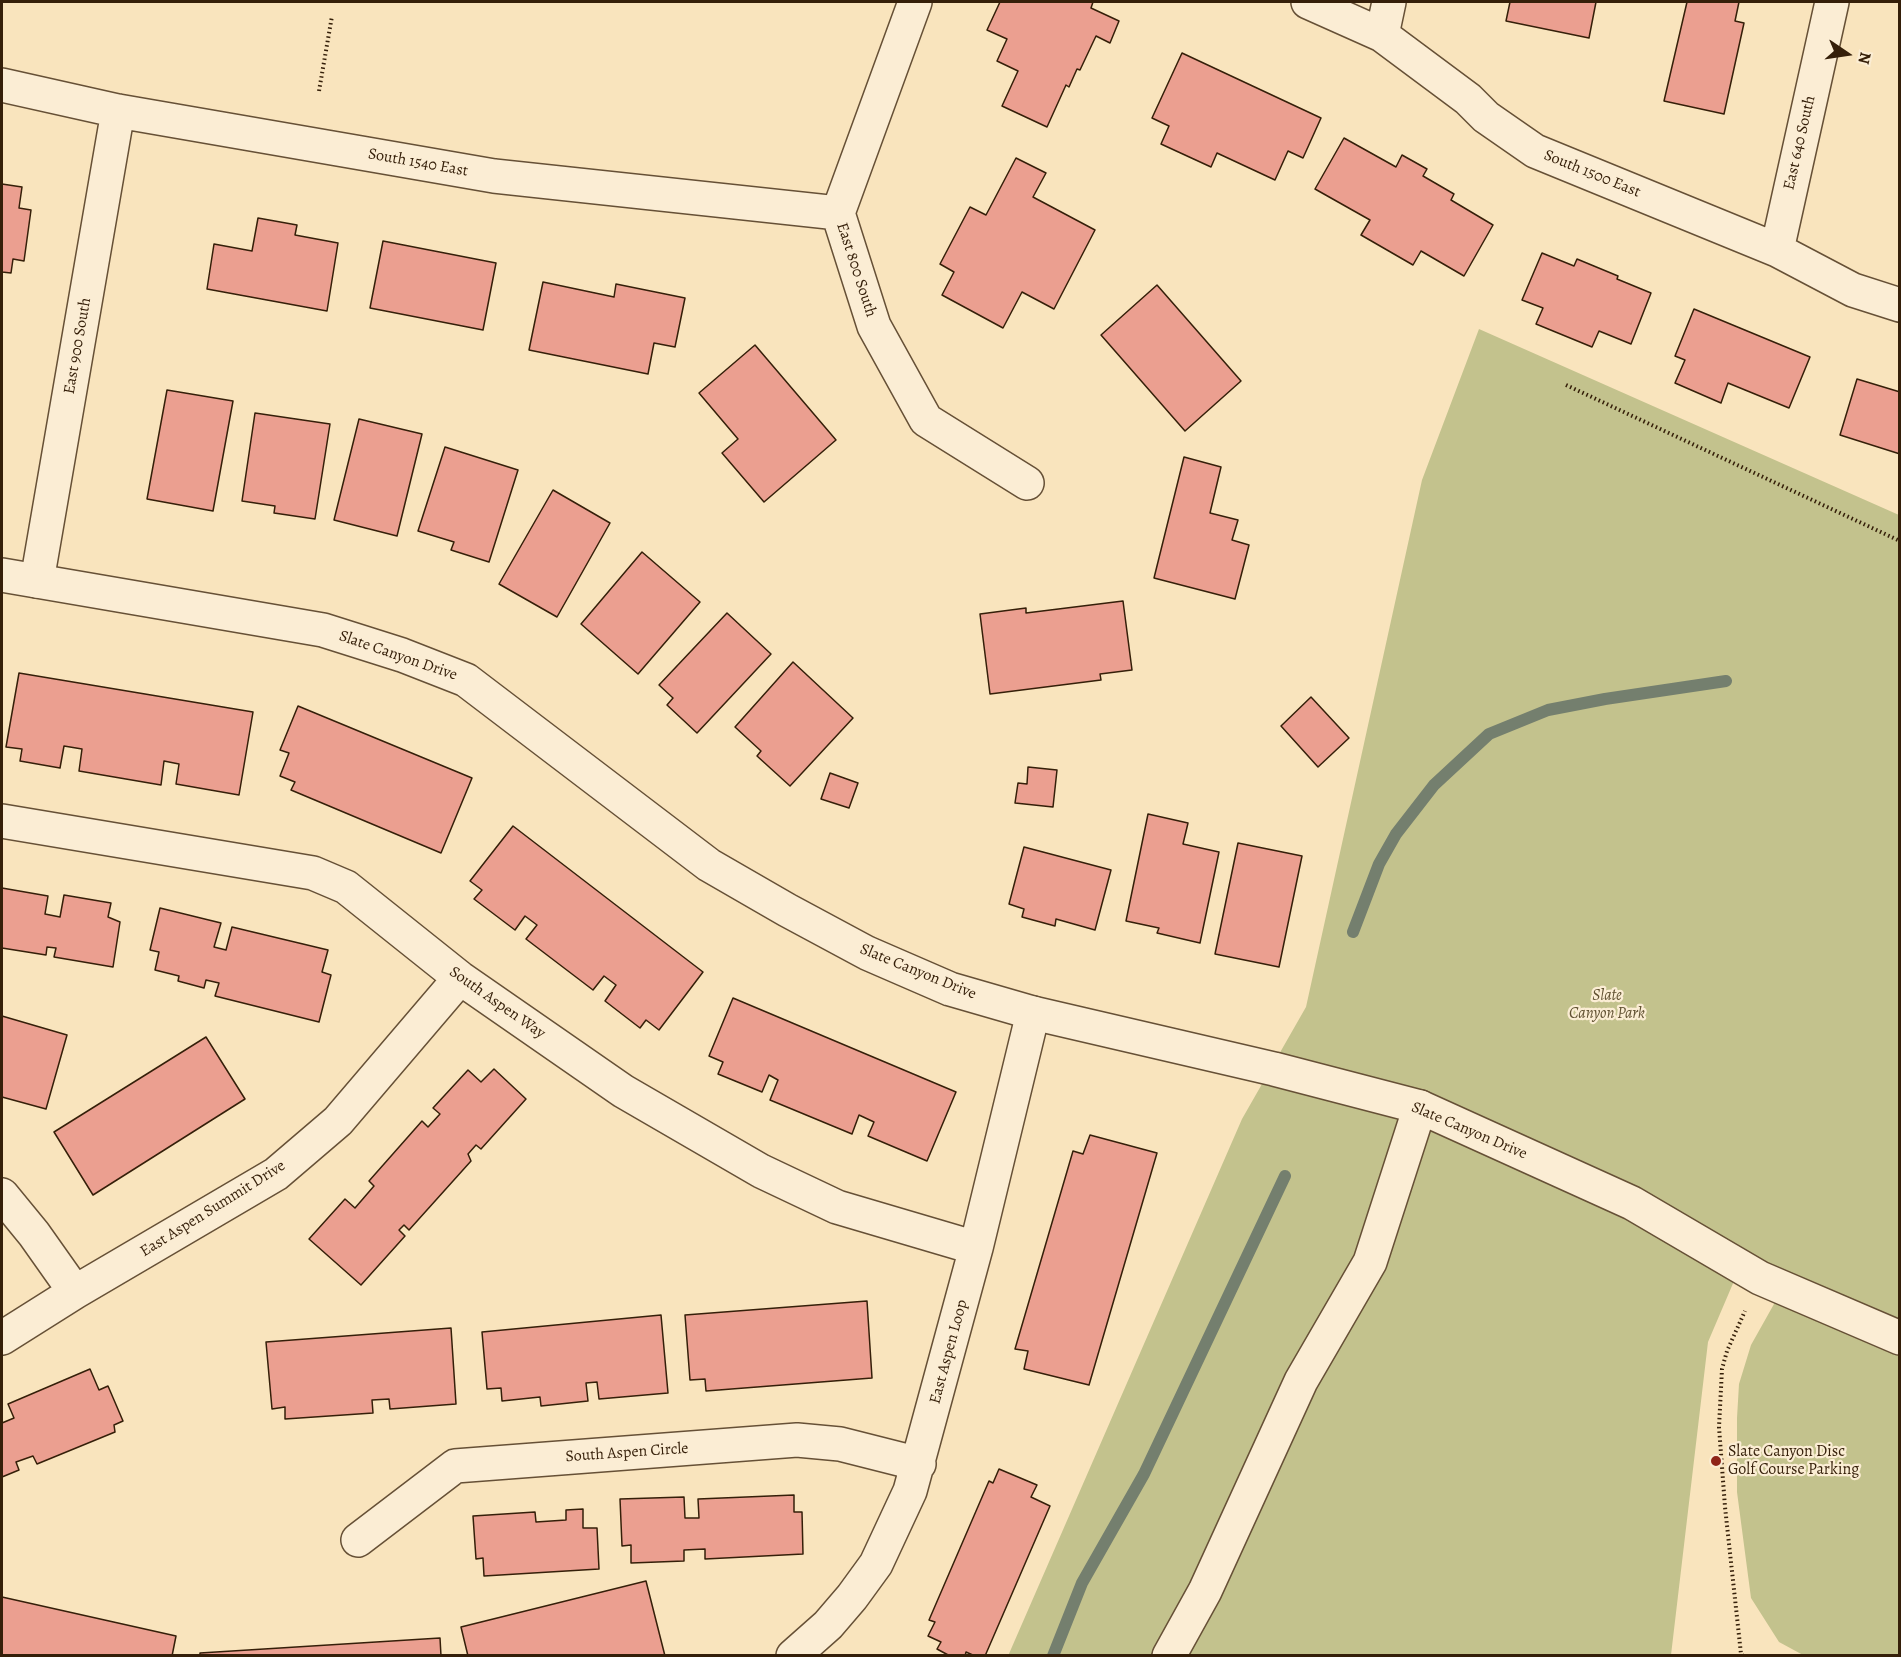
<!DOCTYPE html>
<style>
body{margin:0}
#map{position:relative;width:1901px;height:1657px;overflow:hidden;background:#f9e4bd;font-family:Alegreya,serif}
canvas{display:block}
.frame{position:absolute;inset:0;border:3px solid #351f09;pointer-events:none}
.north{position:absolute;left:1817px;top:24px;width:60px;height:60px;-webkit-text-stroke:4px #fbedd4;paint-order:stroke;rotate:103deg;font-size:16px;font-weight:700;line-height:24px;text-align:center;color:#351f09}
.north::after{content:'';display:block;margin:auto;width:21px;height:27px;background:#351f09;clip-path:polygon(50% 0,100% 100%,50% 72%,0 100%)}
</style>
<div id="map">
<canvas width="1901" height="1657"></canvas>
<div class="frame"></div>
<div class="north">N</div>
</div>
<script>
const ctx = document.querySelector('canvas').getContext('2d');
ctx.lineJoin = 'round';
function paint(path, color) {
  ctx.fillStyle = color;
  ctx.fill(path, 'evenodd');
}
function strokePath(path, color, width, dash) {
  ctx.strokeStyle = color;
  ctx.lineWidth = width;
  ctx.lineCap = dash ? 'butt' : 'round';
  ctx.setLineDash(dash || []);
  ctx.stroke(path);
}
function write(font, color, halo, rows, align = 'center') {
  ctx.font = font + ' Alegreya,serif';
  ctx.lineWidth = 4.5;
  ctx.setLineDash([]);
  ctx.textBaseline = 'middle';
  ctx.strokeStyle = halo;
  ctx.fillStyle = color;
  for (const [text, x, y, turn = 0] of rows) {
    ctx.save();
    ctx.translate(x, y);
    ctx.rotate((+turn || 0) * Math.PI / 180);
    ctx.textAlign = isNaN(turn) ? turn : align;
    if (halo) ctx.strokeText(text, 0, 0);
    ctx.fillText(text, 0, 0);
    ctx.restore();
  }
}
paint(new Path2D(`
 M1479 329 1899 515V1655H1803L1779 1642 1751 1598 1737 1492V1418L1739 1384 1751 1345 1783 1288 1740 1267 1708 1342 1671 1655 1008 1656 1242 1119 1306 1007 1422 480Z`), '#c3c28d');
strokePath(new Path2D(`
 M1353 932 1379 864 1396 834 1434 785 1489 734 1548 710 1605 699 1726 681
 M1053 1656 1082 1583 1144 1474 1285 1176`), '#747f6e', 12);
const building = new Path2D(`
 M1000 2H1093L1091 8 1119 21 1110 43 1096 36 1080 70 1077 69 1069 87 1066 85 1047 127 1002 106 1018 71 997 61 1007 39 987 30Z
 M1510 2H1596L1589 38 1506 21Z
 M1687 2H1739L1735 21 1744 23 1724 114 1664 101Z
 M1182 53 1321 118 1303 158 1288 151 1275 180 1217 153 1211 167 1161 144 1169 126 1152 118Z
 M1344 138 1396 167 1402 155 1427 169 1423 176 1454 194 1451 200 1493 225 1464 276 1421 251 1413 265 1361 235 1370 220 1315 189Z
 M1016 158 1046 173 1033 197 1095 230 1054 309 1022 292 1003 328 942 295 954 272 940 264 970 207 986 215Z
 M2 184 22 187 19 208 31 210 24 261 13 259 11 273 2 272Z
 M258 218 297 225 295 235 338 243 327 311 207 289 214 244 252 251Z
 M383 241 496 263 483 330 370 308Z
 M1542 253 1574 266 1577 259 1618 276 1617 279 1651 293 1631 344 1599 331 1592 347 1536 324 1543 308 1522 300Z
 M543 282 614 297 616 284 685 298 675 347 654 343 648 374 529 350Z
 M1157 285 1241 381 1185 431 1101 335Z
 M1694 309 1810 357 1789 408 1728 383 1721 403 1675 383 1685 360 1675 356Z
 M755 345 836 440 764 502 722 453 738 439 699 393Z
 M1857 379 1900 392V454L1840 435Z
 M167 390 233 401 213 511 147 499Z
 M255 413 330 424 315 519 274 513 275 506 242 501Z
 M359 419 422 434 397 536 334 520Z
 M445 447 518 470 489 562 451 550 454 542 418 531Z
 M1184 457 1221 467 1210 513 1238 520 1232 540 1249 545 1235 599 1154 578Z
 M553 490 610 523 557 617 499 584Z
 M642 552 700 602 638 674 581 624Z
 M1123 601 1132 670 1100 674 1101 680 990 694 980 614 1026 608V613Z
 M727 613 771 654 697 733 667 705 673 698 659 685Z
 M793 662 853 718 790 786 757 756 761 751 735 727Z
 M19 673 253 712 239 795 176 784 179 764 164 761 161 785 79 771 82 749 64 746 60 768 20 761 22 749 6 747Z
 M1311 697 1349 738 1318 767 1281 726Z
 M298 706 472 778 441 853 291 790 295 782 280 776 289 753 280 750Z
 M1028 767 1057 770 1053 807 1015 803 1018 783 1027 784Z
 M830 773 858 783 849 808 821 799Z
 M1148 814 1188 823 1183 844 1219 852 1200 943 1157 933 1159 928 1126 921Z
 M513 826 703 972 659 1030 646 1020 640 1028 605 1001 616 985 604 976 593 990 526 939 537 925 525 916 515 930 474 899 482 890 470 881Z
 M1238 843 1302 856 1279 967 1215 954Z
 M1024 847 1111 870 1095 930 1056 919 1055 926 1022 917 1024 909 1009 904Z
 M2 888 48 896 45 914 60 917 64 895 111 903 108 917 120 922 113 967 54 957 56 948 47 947 46 955 2 948Z
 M160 908 221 923 214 947 226 950 232 927 328 950 322 972 331 975 319 1022 215 996 219 983 206 980 204 988 178 981 179 976 155 970 159 952 150 950Z
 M733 998 956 1092 927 1161 868 1136 874 1122 859 1115 852 1134 770 1100 778 1080 769 1075 762 1092 718 1074 723 1062 709 1056Z
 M2 1016 67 1035 46 1109 2 1097Z
 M206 1037 245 1099 93 1195 54 1132Z
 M494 1069 526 1099 481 1149 476 1145 468 1154 471 1161 409 1230 404 1225 399 1230 405 1236 361 1285 309 1239 345 1199 355 1208 374 1186 369 1181 422 1121 428 1127 440 1114 433 1108 468 1070 481 1082Z
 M1090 1135 1157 1153 1089 1385 1024 1369 1028 1351 1015 1349 1073 1151 1083 1154Z
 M867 1301 872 1378 706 1391 705 1379 690 1380 685 1315Z
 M661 1315 668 1393 599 1399 597 1382 586 1383 588 1401 541 1406 540 1397 502 1401 501 1388 487 1389 482 1332Z
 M451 1328 456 1404 390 1409 389 1399 372 1400 373 1413 285 1419V1407L272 1409 266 1342Z
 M90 1369 99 1390 108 1386 123 1421 114 1425 115 1432 37 1464 33 1456 16 1462 19 1470 2 1477V1423L14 1418 8 1404Z
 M999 1469 1037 1485 1031 1497 1050 1506 985 1656H975L966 1652 965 1656H950L937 1649 941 1642 928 1636 935 1622 929 1620 989 1481 993 1483Z
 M794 1495V1512H802L803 1554 705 1559V1549L684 1550V1561L631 1563V1545L622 1546 620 1499 684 1497 685 1518H699L698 1499Z
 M583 1509V1528H597L599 1569 484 1576 483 1558 476 1559 473 1516 535 1512 536 1522 566 1520V1510Z
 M646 1581 665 1656H468L461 1627Z
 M2 1597 176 1636 172 1656H2Z
 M440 1638 441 1656H200V1653Z`);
paint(building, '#eb9f90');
strokePath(building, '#351f09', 1.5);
const minor = new Path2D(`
 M915 2 838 213 874 326 926 420 1027 483
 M1308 2 1382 35 1468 99 1486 117 1535 151 1777 250 1853 290 1900 305
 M1382 35 1389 2
 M2 85 118 111 494 176 838 213
 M1777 250 1832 2
 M37 581 118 111
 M2 821 313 873 346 887 460 978 623 1091 761 1171 837 1207 976 1248
 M2 1195 34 1234 75 1292
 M2 1338 75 1292 276 1174 338 1121 460 978
 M358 1540 455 1466 797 1440 840 1444 919 1464
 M793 1656 828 1625 852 1597 876 1564 910 1491 976 1248 1033 1013
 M1169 1656 1205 1591 1301 1381 1370 1262 1420 1107`);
const tertiary = new Path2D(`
 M2 575 323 630 402 655 466 680 709 865 787 910 867 953 950 989 1033 1013 1274 1069 1420 1107 1632 1203 1760 1278 1900 1338`);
strokePath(minor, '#665036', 36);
strokePath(tertiary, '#665036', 36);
strokePath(new Path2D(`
 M319 91 332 16
 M1566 385 1900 541
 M1743 1656 1741 1654 1725 1507 1719 1427 1722 1369 1727 1351 1745 1311`), '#351f09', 4, [1.5, 3]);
strokePath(minor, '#fbedd4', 33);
strokePath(tertiary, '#fbedd4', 33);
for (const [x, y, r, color] of [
 [1716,1461,6,"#8f2418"]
]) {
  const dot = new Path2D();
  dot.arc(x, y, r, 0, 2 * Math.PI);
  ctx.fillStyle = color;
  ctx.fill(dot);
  strokePath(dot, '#fbedd4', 2);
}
write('16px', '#351f09', '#fbedd4', [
 ["East 640 South",1800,143,-77],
 ["South 1540 East",418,163,10],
 ["South 1500 East",1592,174,22],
 ["East 800 South",856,270,72],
 ["East 900 South",78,346,-80],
 ["Slate Canyon Drive",398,656,19],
 ["Slate Canyon Drive",918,972,22],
 ["South Aspen Way",497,1003,35],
 ["Slate Canyon Drive",1469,1131,23],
 ["East Aspen Summit Drive",213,1209,-32],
 ["East Aspen Loop",949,1352,-75],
 ["South Aspen Circle",627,1453,-4]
]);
write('italic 16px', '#605031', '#fbedd4', [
 ["Slate",1607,996],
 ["Canyon Park",1607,1014]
]);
write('16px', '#351f09', '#fbedd4', [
 ["Slate Canyon Disc",1728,1452],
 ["Golf Course Parking",1728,1470]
], 'left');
</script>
